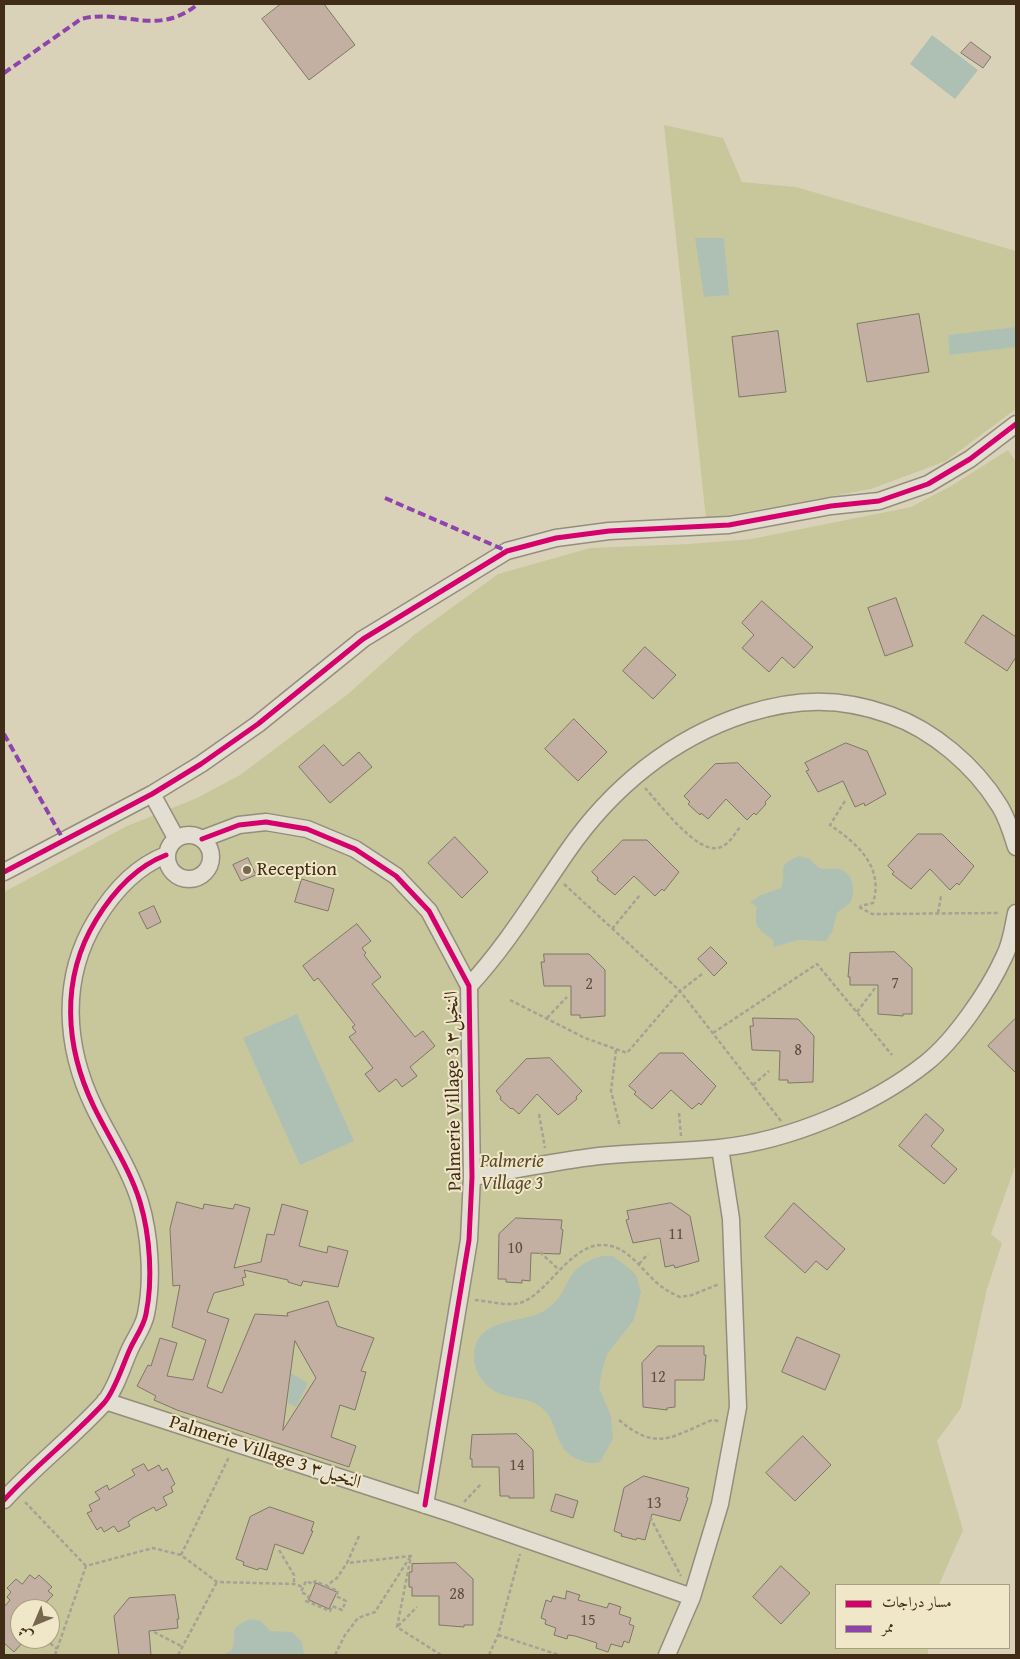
<!DOCTYPE html>
<meta charset="utf-8">
<style>
body{margin:0}
#map{position:relative;width:1020px;height:1659px;overflow:hidden;background:#dad2b8;font-family:"Gentium Book Plus",Amiri,serif}
canvas{display:block}
.frame{position:absolute;inset:0;border:5px solid #412c18;pointer-events:none}
.legend{position:absolute;left:835px;top:1584px;width:175px;height:65px;box-sizing:border-box;background:#f0e6c8;border:1px solid #aa9c82;margin:0;padding:6px 9px;list-style:none;font-size:15px;color:#412c18}
.legend li{display:flex;align-items:center;gap:10px;height:25px}
.legend b{width:25px;border:1px solid #aa9c82}
.north{position:absolute;left:10px;top:1599px;width:50px;height:50px;box-sizing:border-box;background:#f0e6c8;border:1px solid #aa9c82;border-radius:50%;rotate:225deg;font-size:14px;font-weight:700;line-height:20px;text-align:center;color:#412c18}
.north::after{content:'';display:block;margin:auto;width:18px;height:22px;background:#776650;clip-path:polygon(50% 0,100% 100%,50% 72%,0 100%)}
</style>
<div id="map">
<canvas width="1020" height="1659"></canvas>
<div class="frame"></div>
<ul class="legend">
<li><b style="height:6px;background:#d6006c"></b>مسار دراجات</li>
<li><b style="height:6px;background:#8e44ad"></b>ممر</li>
</ul>
<div class="north">ش</div>
</div>
<script>
const ctx = document.querySelector('canvas').getContext('2d');
ctx.lineJoin = 'round';
function paint(path, color) {
  ctx.fillStyle = color;
  ctx.fill(path, 'evenodd');
}
function strokePath(path, color, width, dash) {
  ctx.strokeStyle = color;
  ctx.lineWidth = width;
  ctx.lineCap = dash ? 'butt' : 'round';
  ctx.setLineDash(dash || []);
  ctx.stroke(path);
}
function write(font, color, halo, rows, align = 'center') {
  ctx.font = font + ' "Gentium Book Plus",Amiri,serif';
  ctx.lineWidth = 4;
  ctx.setLineDash([]);
  ctx.textBaseline = 'middle';
  ctx.strokeStyle = halo;
  ctx.fillStyle = color;
  for (const [text, x, y, turn = 0] of rows) {
    ctx.save();
    ctx.translate(x, y);
    ctx.rotate((+turn || 0) * Math.PI / 180);
    ctx.textAlign = isNaN(turn) ? turn : align;
    if (halo) ctx.strokeText(text, 0, 0);
    ctx.fillText(text, 0, 0);
    ctx.restore();
  }
}
paint(new Path2D(`
 M664 125 723 138 742 182 796 187 1016 251V409L946 461 871 489 706 519Z
 M1008 450 1016 462V1164L991 1234 1002 1243 987 1289 961 1408 937 1441 963 1530 939 1585H836V1648H928V1655H4V892L127 826 197 798 240 775 348 694 414 635 498 574 590 548 689 544 751 539 911 507 951 486ZM20 1609H50V1639H20Z`), '#c8c79c');
paint(new Path2D(`
 M932 35 978 70 955 99 910 64Z
 M695 238H724L729 295 704 297Z
 M1016 327V347L950 355 948 335Z
 M799 856 810 859 819 868C826 870 832 868 839 869 853 872 857 892 850 903 846 907 841 909 837 913L832 932 826 941 798 940 774 947 773 940C759 929 753 928 757 907L750 902 761 895 781 888C788 868 774 867 799 856Z
 M297 1014 354 1141 300 1165 243 1038Z
 M602 1256H613L630 1269 636 1275 641 1292 634 1320 607 1354 602 1371 599 1388 611 1416 613 1439 600 1462C592 1464 587 1463 579 1460 552 1448 560 1425 543 1409 526 1393 500 1403 483 1381 477 1374 473 1363 474 1353 479 1315 524 1325 547 1309 574 1290 559 1269 602 1256Z
 M291 1373 308 1383 296 1407 288 1403Z
 M250 1619 261 1621 270 1631 292 1632 302 1642 304 1655H223L232 1650C239 1630 225 1630 250 1619Z`), '#aec0b4');
const building = new Path2D(`
 M281 4H324L355 45 309 80 262 19Z
 M971 42 991 57 983 68 961 53Z
 M919 314 929 372 867 382 857 324Z
 M778 331 786 392 739 397 732 337Z
 M896 598 913 646 885 656 868 608Z
 M762 601 813 647 794 668 782 657 769 672 742 648 754 635 742 623Z
 M983 615 1016 637V657L1007 671 965 643Z
 M645 647 676 675 653 699 623 671Z
 M574 719 607 752 578 781 545 749Z
 M846 743 867 751 886 794 865 806 864 803 855 807 843 781 818 792 806 771 809 770 805 763Z
 M324 745 343 766 359 752 372 767 330 803 299 767Z
 M738 763 771 796 765 802 766 804 756 815 754 813 747 820 726 799 708 819 701 813 700 815 688 804 690 802 684 796 715 764Z
 M918 834H942L974 866 959 885 957 883 950 890 930 869 911 889 892 874 894 872 888 866Z
 M455 837 488 872 462 898 428 863Z
 M623 840H647L679 872 664 891 662 889 655 896 634 876 615 895 597 880 598 878 592 872Z
 M248 858 256 875 241 881 233 865Z
 M302 879 334 889 328 911 295 902Z
 M154 906 161 922 147 929 139 913Z
 M357 924 371 941 362 948 366 953 364 955 381 977 372 984 415 1037 423 1031 435 1046 410 1067 417 1076 402 1087 396 1079 379 1092 365 1074 373 1068 349 1037 356 1032 352 1027 355 1025 318 978 314 981 303 966Z
 M711 947 727 963 714 976 698 959Z
 M895 952 912 968V1014H903V1016L878 1014V985H850V977H848L850 953Z
 M544 954H589L605 970V1016L580 1018V1015H571V986H544L541 962H544Z
 M753 1018 798 1019 814 1036 813 1082 788 1083V1080H779L780 1051 752 1050 750 1026H753Z
 M1016 1018V1073L988 1046Z
 M660 1053H683L716 1086 701 1105 699 1103 692 1109 671 1090 652 1109 634 1094 636 1092 629 1086Z
 M550 1058 582 1091 576 1097 577 1099 558 1115 537 1094 519 1114 512 1108 511 1109 500 1099 501 1097 496 1091 526 1059Z
 M926 1114 944 1130 931 1146 957 1169 944 1184 899 1146Z
 M177 1202 203 1209 204 1204 233 1209 235 1204 250 1208 234 1268 261 1262 267 1234 274 1235 282 1204 308 1211 299 1246 327 1253 328 1246 348 1251 338 1287 303 1281 301 1286 288 1282V1280L244 1270 246 1277 242 1278 244 1285 214 1293 207 1312 229 1319 207 1387 222 1393 255 1314 288 1316 287 1313 328 1301 337 1326 374 1338 361 1371 366 1372 355 1410 340 1405 331 1437 356 1446 349 1467 177 1410 154 1400 156 1396 137 1386 148 1365 151 1366 160 1338 177 1343 167 1376 193 1380 206 1340 172 1327 180 1285 173 1286 170 1229ZM295 1341 316 1378 283 1430Z
 M671 1203 690 1216 699 1261 675 1268 674 1265 665 1267 660 1238 633 1243 626 1220 629 1219 627 1211Z
 M794 1203 845 1249 827 1270 816 1261 805 1273 765 1237Z
 M516 1218 562 1220 561 1229 563 1230 560 1254 531 1253 530 1281 522 1280V1283L506 1282V1279H498L499 1234Z
 M797 1337 840 1355 825 1390 782 1372Z
 M658 1346H704V1355H706L704 1380H675V1407L667 1408V1410L643 1407 642 1363Z
 M517 1434 533 1450 534 1498H509V1496H500L499 1467H472V1459H470L472 1435Z
 M803 1436 831 1465 795 1501 766 1473Z
 M144 1464 148 1471 159 1465 162 1471 167 1468 175 1484 171 1487 173 1492 163 1497 167 1505 156 1511 154 1507 133 1518 128 1522 130 1526 118 1532 114 1526 104 1532 101 1527 97 1530 87 1513 92 1511 89 1505 100 1499 95 1492 107 1485 109 1490 135 1475 132 1470Z
 M644 1476 689 1488 686 1497 688 1498 680 1521 652 1514 645 1540 637 1538 636 1540 621 1536 622 1534 614 1531 624 1488Z
 M556 1494 578 1501 573 1518 551 1511Z
 M270 1507 314 1522 311 1531H313L303 1554 275 1544 267 1570 259 1568 258 1570 243 1565 244 1562 236 1559 250 1517Z
 M456 1563 473 1579V1625H464V1627L439 1625V1596H412V1587H409V1572H412V1564Z
 M781 1566 810 1593 781 1624 753 1597Z
 M30 1575 35 1579 39 1575 52 1587 48 1591 53 1595 40 1609H20V1616L13 1624 20 1631V1639L23 1642 14 1652 4 1643V1607L10 1600 7 1597 11 1592 7 1588 16 1579 22 1584Z
 M316 1583 337 1592 329 1609 309 1600Z
 M567 1591 580 1595 578 1600 607 1608 609 1603 621 1607 619 1614 631 1618 629 1624 634 1626 629 1643 624 1641 622 1647 611 1644 608 1652 596 1648 597 1643 575 1636 568 1635 567 1639 554 1635 556 1628 545 1624 546 1620 541 1618 546 1600 551 1602 553 1596 565 1599Z
 M175 1595 179 1619H177L178 1628 149 1631 151 1655H119L114 1616 129 1598Z`);
paint(building, '#c3b0a3');
strokePath(building, '#7f7767', 1);
const minor = new Path2D(`
 M152 794 176 838
 M167 857a22 22 0 1 1 44 0a22 22 0 1 1-44 0Z
 M202 839 239 825 266 822 307 829 355 849 396 876 429 911 469 986 472 1177 469 1240 425 1505
 M4 872 152 794 201 764 258 724 363 639 507 551 556 538 609 531 729 525 831 506 879 501 928 484 970 459 1016 424
 M469 986C507 945 535 898 567 852 611 788 672 738 746 714 797 698 840 697 890 715 933 730 975 766 999 805 1007 817 1012 834 1016 847
 M472 1177C514 1170 557 1161 599 1156 639 1152 679 1152 719 1148 789 1141 872 1106 926 1063 955 1040 989 990 1004 957 1011 944 1013 928 1016 913
 M105 1401 453 1514 692 1597
 M4 1500C35 1466 73 1437 104 1403 115 1391 123 1364 130 1349 135 1338 144 1326 146 1314 153 1280 150 1235 140 1202 130 1169 109 1138 94 1107 65 1047 60 979 96 920 113 892 135 867 166 855
 M667 1655 692 1597 720 1504 738 1407 731 1219 720 1148`);
strokePath(minor, '#958d7c', 19);
strokePath(new Path2D(`
 M645 788C659 803 696 853 718 848 728 846 734 835 740 827
 M845 801 830 825C858 844 884 867 873 903L860 906
 M564 884 680 991 781 1121
 M859 907 872 914 1000 913
 M938 913 941 896
 M612 929 640 895
 M510 1000 585 1038 627 1053 680 991 702 974
 M857 1012 875 988
 M547 1018 567 997
 M713 1033 817 964 892 1055
 M616 1050 611 1091 620 1127
 M753 1085 769 1071
 M679 1113 681 1136
 M539 1114 545 1148
 M540 1252 559 1270
 M639 1264 648 1254
 M475 1300C490 1301 511 1308 525 1301 549 1290 573 1242 605 1245 627 1246 642 1270 657 1283 664 1289 671 1293 680 1297L692 1295 719 1284
 M619 1420C657 1452 671 1437 712 1420L719 1421
 M25 1502 86 1566
 M464 1502 482 1483
 M650 1517 681 1576
 M359 1536 347 1563 411 1556 397 1627 441 1655
 M279 1550 294 1575V1584
 M181 1555 229 1457
 M326 1586 338 1591 336 1596 346 1601 342 1610 332 1606 330 1611 306 1601 309 1596 301 1592 306 1581 313 1584 315 1581 326 1586 337 1578 347 1563
 M398 1626 417 1607
 M154 1632 183 1647
 M498 1635 559 1655
 M45 1639 57 1649
 M55 1655 86 1566 153 1548 181 1555 217 1582 294 1584 303 1587
 M178 1655 217 1582
 M335 1655 345 1635 358 1618 375 1612 410 1557
 M489 1655 498 1635 520 1554`), '#a6a195', 2.5, [4, 2.5]);
strokePath(minor, '#e2ded1', 16);
strokePath(new Path2D(`
 M4 73 81 19C122 8 157 38 198 4
 M385 498 507 551
 M4 734 63 839`), '#8e44ad', 4, [8, 4]);
strokePath(new Path2D(`
 M202 839 239 825 266 822 307 829 355 849 396 876 429 911 469 986 472 1177 469 1240 425 1505
 M4 872 152 794 201 764 258 724 363 639 507 551 556 538 609 531 729 525 831 506 879 501 928 484 970 459 1016 424
 M4 1500C35 1466 73 1437 104 1403 115 1391 123 1364 130 1349 135 1338 144 1326 146 1314 153 1280 150 1235 140 1202 130 1169 109 1138 94 1107 65 1047 60 979 96 920 113 892 135 867 166 855`), '#d6006c', 5);
for (const [x, y, r, color] of [
 [247,870,5,"#776650"]
]) {
  const dot = new Path2D();
  dot.arc(x, y, r, 0, 2 * Math.PI);
  ctx.fillStyle = color;
  ctx.fill(dot);
  strokePath(dot, '#f0e6c8', 2);
}
write('16px', '#624d3b', null, [
 ["7",895,984],
 ["2",589,985],
 ["8",798,1051],
 ["11",676,1235],
 ["10",515,1249],
 ["12",658,1378],
 ["14",517,1466],
 ["13",654,1504],
 ["28",457,1595],
 ["15",588,1621]
]);
write('19px', '#412c18', '#f0e6c8', [
 ["Reception",257,870]
], 'left');
write('19px', '#412c18', '#f0e6c8', [
 ["Palmerie Village 3 النخيل٣",454,1091,-91],
 ["Palmerie Village 3 النخيل٣",265,1453,18]
]);
write('italic 19px', '#59492e', '#f0e6c8', [
 ["Palmerie",512,1162],
 ["Village 3",512,1184]
]);
</script>
